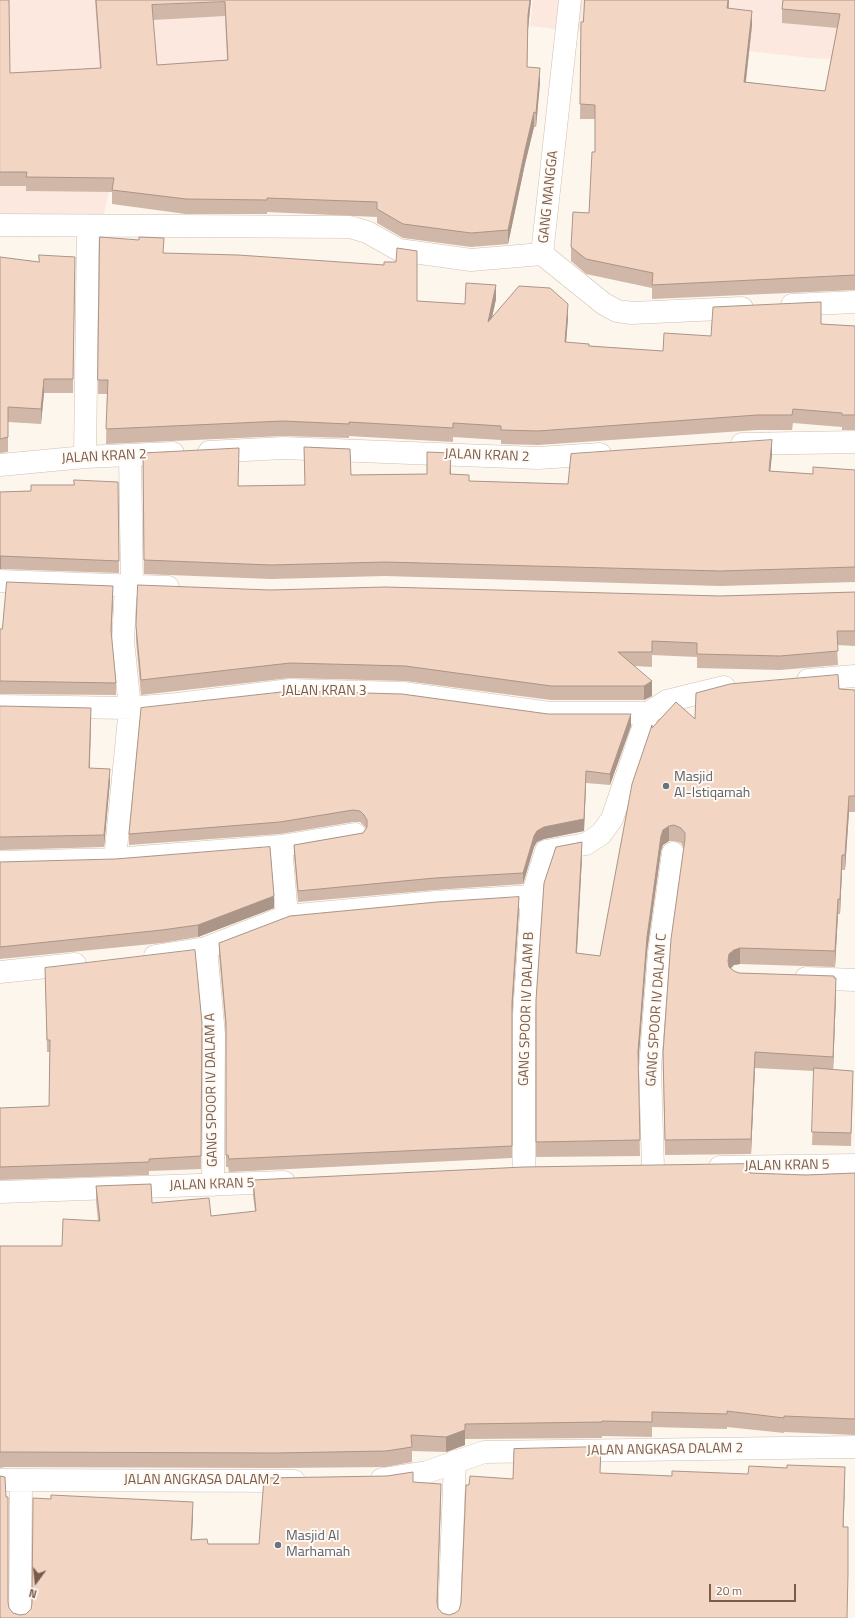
<!DOCTYPE html>
<style>
body{margin:0}
#map{position:relative;width:855px;height:1618px;overflow:hidden;background:#fdf6ec;font-family:"Titillium Web",sans-serif}
canvas{display:block}
.north{position:absolute;left:16px;top:1562px;width:40px;height:40px;-webkit-text-stroke:3px #fffaf3;paint-order:stroke;rotate:195deg;font-size:11px;font-weight:700;line-height:16px;text-align:center;color:#7a5c4d}
.north::after{content:'';display:block;margin:auto;width:14px;height:18px;background:#7a5c4d;clip-path:polygon(50% 0,100% 100%,50% 72%,0 100%)}
.scale{position:absolute;left:709px;top:1584px;width:87px;height:18px;box-sizing:border-box;border:2px solid #7a5c4d;border-top:0;padding-left:5px;font-size:12px;line-height:14px;white-space:nowrap;color:#7a5c4d;-webkit-text-stroke:3px #fffaf3;paint-order:stroke}
</style>
<div id="map">
<canvas width="855" height="1618"></canvas>
<div class="north">N</div>
<div class="scale">20 m</div>
</div>
<script>
const ctx = document.querySelector('canvas').getContext('2d');
ctx.lineJoin = 'round';
function paint(path, color) {
  ctx.fillStyle = color;
  ctx.fill(path, 'evenodd');
}
function strokePath(path, color, width, dash) {
  ctx.strokeStyle = color;
  ctx.lineWidth = width;
  ctx.lineCap = dash ? 'butt' : 'round';
  ctx.setLineDash(dash || []);
  ctx.stroke(path);
}
function write(font, color, halo, rows, align = 'center') {
  ctx.font = font + ' "Titillium Web",sans-serif';
  ctx.lineWidth = 4;
  ctx.setLineDash([]);
  ctx.textBaseline = 'middle';
  ctx.strokeStyle = halo;
  ctx.fillStyle = color;
  for (const [text, x, y, turn = 0] of rows) {
    ctx.save();
    ctx.translate(x, y);
    ctx.rotate((+turn || 0) * Math.PI / 180);
    ctx.textAlign = isNaN(turn) ? turn : align;
    if (halo) ctx.strokeText(text, 0, 0);
    ctx.fillText(text, 0, 0);
    ctx.restore();
  }
}
paint(new Path2D(`
 M0 0H250L257 147 115 165 99 235 0 233Z
 M533 0H855V60L810 58 530 26Z`), '#fde8e0');
const minor = new Path2D(`
 M0 225 350 227 367 232 399 250 471 260 542 254
 M542 254 604 304 617 311 632 313 742 308
 M542 254 570 0
 M792 305 855 302
 M742 444 855 442
 M209 452 283 448 538 458 600 454
 M130 455 132 585
 M85 457 88 226
 M0 465 85 457 173 453
 M0 581 168 587
 M126 585 123 641 130 708 115 859 281 846 355 834
 M808 680 855 676
 M0 706 130 708 178 704 290 690 403 693 550 713H648
 M281 846 287 916
 M0 862 115 859
 M206 948 214 1035 213 1185
 M155 956 206 948 287 916 436 902 532 896
 M0 972 75 964
 M806 978 855 980
 M720 1167 855 1165
 M653 1168 650 1068 659 953 673 853
 M524 1170V1015L532 896 546 851 586 844 601 834 612 819 648 713 667 701 724 687
 M0 1192 284 1182
 M382 1479 427 1472 484 1452 855 1447
 M0 1480 294 1481
 M20 1618 21 1481
 M449 1618 455 1461`);
strokePath(minor, '#d1beb0', 23);
strokePath(minor, '#fff', 22);
paint(new Path2D(`
 M0 0 10 73 100 68 95 0H531L528 29 527 67 540 83 536 127H534L525 164 508 244 471 247 403 238 377 223V217L267 212V214H186L112 204V192L26 191V186H0ZM225 16 227 60 157 65 153 20Z
 M585 0H729V8L752 25 746 82 825 91 837 28 782 23V9L855 0V290L652 299V288L586 274 571 261V247L589 213 595 152V119H580L581 22H583Z
 M100 237 164 253 417 301 465 304 496 299 492 317 568 318 566 342 589 346 663 351 711 336 821 324 855 326V430H842V427L793 423 792 430H757L538 445 501 444V440L453 437V442L349 436V438L283 436 106 444 107 394H98Z
 M0 257 39 262 75 257 73 393H44L41 424 8 422V452L0 453Z
 M304 447 351 475 427 474 451 467V474L469 481 568 484 772 454 770 471 813 474 855 470V582L720 586 385 576 271 579 144 574 143 453 239 486 305 485Z
 M118 482 119 573 0 569V492L31 491 74 485Z
 M270 590 720 596 855 592V646L837 645 838 665 780 670 697 668V657L652 655V667L635 666 652 696 644 700H551L405 681 290 678 141 695 136 641V626Z
 M113 598 111 634 116 683V695L0 694V629H2Z
 M839 689 855 690V812H849L845 870H842L840 914H838L835 967 740 964 734 965 731 968 734 971 739 973 834 978 836 994 833 1070 853 1084 851 1146 812 1145 814 1071 755 1068 751 1154 665 1155 663 1053 684 848 681 843 674 841H669L663 845 661 851 647 952 638 1063 640 1156 536 1157V1000L582 857 577 953 600 956 652 728Z
 M0 706 91 720 90 768 110 781 104 847 0 850Z
 M631 726 610 785 586 783 584 831 544 839 537 842 534 847 523 884 435 890 298 902 294 856V845L363 833 366 828 360 822H353L280 834 129 845V834Z
 M0 862 274 908 198 937 162 943 0 959Z
 M519 909 512 1015V1158L229 1172 228 1167H226V1034L219 955V943Z
 M45 968 202 1023 201 1169 149 1171V1175L0 1180V1108L49 1106 50 1052H47Z
 M750 1173 806 1175 855 1173V1435L784 1432V1433L727 1427V1429L652 1427V1437L602 1436V1438L465 1439V1445L446 1452 412 1451V1462L386 1467 276 1468 5 1467 0 1468V1246H62L98 1221 96 1201V1186L152 1203 211 1216 255 1211 253 1196V1180Z`), '#d1b7a8');
paint(new Path2D(`
 M530 0H531L528 29 527 81 528 15Z
 M728 0H729L727 22V8Z
 M752 11V25L744 96V82Z
 M540 68V83L536 127V113Z
 M534 112V127L525 164 508 244V230L525 150Z
 M496 285V299L488 336V322Z
 M568 304V318L565 357V342Z
 M44 379V393L41 424V409Z
 M772 440V454L769 485V471Z
 M451 453V467L450 489V474Z
 M0 556H1V569H0Z
 M113 586V598L111 642V630Z
 M652 681V696L644 700V686Z
 M91 708V720L89 780V768Z
 M631 714V726L610 785V774Z
 M110 769V781L104 847V835Z
 M586 771V783L584 831 544 839 537 842 534 847 523 884V873L534 836 537 831Z
 M849 796V812L845 870V855Z
 M669 826V841L663 845 661 851 647 952 638 1067V1052L647 937 661 836 663 830Z
 M582 842V857L576 968V953Z
 M842 855V870L840 914V899Z
 M274 896V908L198 937V925Z
 M519 897V909L512 1015V1003Z
 M838 899V914L835 967V951Z
 M740 948V964L734 965 729 970 728 961 729 954 734 950Z
 M836 978V994L833 1072V1057Z
 M755 1052V1068L751 1154V1139Z
 M465 1424V1445L446 1452V1437Z
 M845 1467V1482L843 1543V1527Z
 M441 1484V1499L437 1618V1602Z
 M193 1502V1518L191 1556V1540Z`), '#aa9588');
const building = new Path2D(`
 M0 0H9L10 73 101 68 96 0H530L528 15 527 67 540 68 536 113 534 112 525 150 508 230 471 233 403 224 377 209V202L267 198V200L186 199 112 190 114 178 26 177 27 172H0ZM225 2 228 60 157 65 152 5Z
 M585 0H728L727 8 752 11 744 82 825 91 840 14 782 9 783 0H855V275L652 285 653 273 586 259 571 247 573 212 589 213 592 152H595V105L580 104 581 22H583Z
 M100 237 139 240V237L164 238 163 253 238 255 384 265V262H396L397 248 417 251V301L465 304 466 283 496 285 488 322 519 286 550 288 568 304 565 342 589 344V346L663 351 664 333 711 336 713 307 821 302V324L855 326V415H842V413L793 409 792 415H757L538 431 501 430V426L453 423V428L349 422V424L283 421 106 429 108 380H98Z
 M39 255 75 257 73 379H44L41 409 8 407V437L0 439V257L39 262Z
 M772 440 769 471 813 474V467L855 470V567L720 571 385 562 271 565 144 560 143 453 239 448 238 486 305 485 304 447 350 449 351 475 427 474V452L451 453 450 474 469 475V481L568 484 571 454Z
 M74 480 118 482 119 561 0 556V492L31 491V485H74Z
 M7 582 113 586 111 630 116 683 0 681V629H2Z
 M138 585 270 590 385 587 720 596 855 592V631H837L838 651 780 656 697 654V643L652 641V652H618L652 681 644 686H551L405 666 290 663 141 680 136 626Z
 M838 675 839 689 855 690V796H849L845 855H842L840 899H838L835 951 740 948 734 950 729 954 728 961 729 967 734 971 739 973 834 976V978H836L833 1057 755 1052 751 1139 665 1140 663 1053 671 939 685 839V833L681 828 674 825 669 826 663 830 661 836 647 937 638 1052 640 1140 536 1142V1000L544 883 556 847 582 842 576 953 600 956 632 784 652 725V728L676 702 695 719 696 693 730 684Z
 M291 691 402 694 548 714H631L610 774 586 771 584 819 544 827 537 831 534 836 523 873 435 878 298 891 294 845 363 833 367 827V820L364 815 360 811 353 810 280 822 129 834 141 708Z
 M0 706 91 708 89 768 110 769 104 835 0 837Z
 M270 847 274 896 198 925 162 930 0 947V862L115 859Z
 M519 897 512 1003V1146L229 1159 228 1155H226V1023L219 943 290 916 437 902Z
 M195 950 202 1023 201 1156 149 1159V1162L0 1167V1108L49 1106 50 1040H47L45 968Z
 M814 1068 853 1071 851 1133 812 1132Z
 M750 1164V1173L806 1175 855 1173V1419L784 1416V1418L727 1411V1414L652 1412V1422L602 1421V1422L465 1424V1430L446 1437 411 1435 412 1447 386 1451 276 1453 5 1452H0V1246H62L63 1219 100 1221 96 1186 151 1184 152 1203 209 1198 211 1216 256 1211 253 1180 524 1167Z
 M601 1447 600 1473 672 1476V1471L748 1474 749 1466 787 1468V1465L845 1467 843 1527H848V1572L847 1618H0V1476L5 1477 6 1497H8V1602L9 1608 13 1613 20 1615 26 1614 31 1609 32 1603 33 1498 51 1499V1495L193 1502 191 1540 207 1539 208 1544H259L264 1478 387 1476 413 1472V1482L441 1484 437 1602 438 1608 442 1613 449 1615 455 1613 459 1610 461 1603 466 1485H469L470 1476 513 1479 514 1449Z`);
paint(building, '#f3d5c3');
strokePath(building, '#aa9588', 1);
for (const [x, y, r, color] of [
 [666,786,4,"#6b7280"],
 [278,1545,4,"#6b7280"]
]) {
  const dot = new Path2D();
  dot.arc(x, y, r, 0, 2 * Math.PI);
  ctx.fillStyle = color;
  ctx.fill(dot);
  strokePath(dot, '#fffaf3', 1.5);
}
write('14px', '#7a5c4d', '#fffaf3', [
 ["GANG MANGGA",549,197,-84],
 ["JALAN KRAN 2",487,456,2],
 ["JALAN KRAN 2",104,457,-3],
 ["JALAN KRAN 3",324,692],
 ["GANG SPOOR IV DALAM B",527,1009,-88],
 ["GANG SPOOR IV DALAM C",657,1010,-86],
 ["GANG SPOOR IV DALAM A",212,1090,-91],
 ["JALAN KRAN 5",787,1166,-1],
 ["JALAN KRAN 5",212,1185,-2],
 ["JALAN ANGKASA DALAM 2",665,1450,-1],
 ["JALAN ANGKASA DALAM 2",202,1481]
]);
write('14px', '#5b616d', '#fffaf3', [
 ["Masjid",674,778],
 ["Al-Istiqamah",674,794],
 ["Masjid Al",286,1537],
 ["Marhamah",286,1553]
], 'left');
</script>
